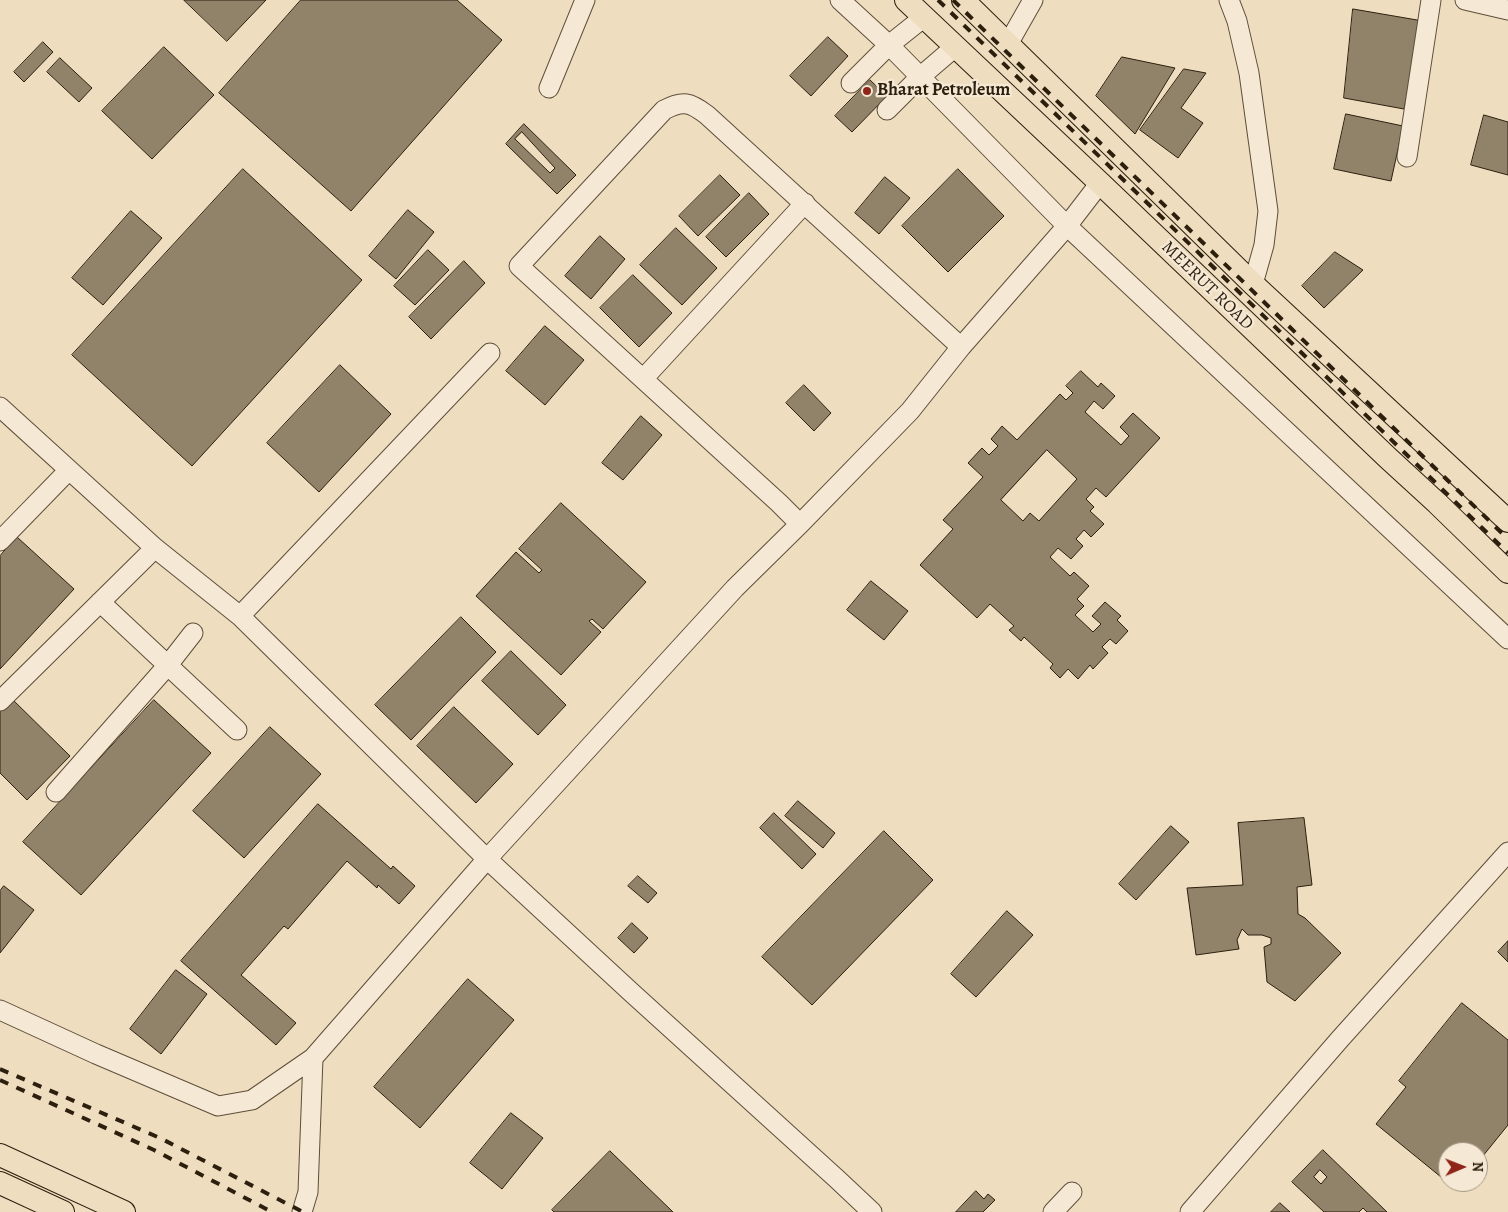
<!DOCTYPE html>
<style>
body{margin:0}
#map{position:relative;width:1508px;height:1212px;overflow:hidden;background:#efddbf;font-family:Alegreya,serif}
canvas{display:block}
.north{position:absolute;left:1438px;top:1142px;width:50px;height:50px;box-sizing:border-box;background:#f5e9d5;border:1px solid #a59885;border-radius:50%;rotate:89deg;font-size:14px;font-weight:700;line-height:20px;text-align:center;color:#2c1f0e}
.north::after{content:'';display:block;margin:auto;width:18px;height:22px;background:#8f2418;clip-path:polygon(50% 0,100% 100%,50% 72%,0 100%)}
</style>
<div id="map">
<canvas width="1508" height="1212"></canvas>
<div class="north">N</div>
</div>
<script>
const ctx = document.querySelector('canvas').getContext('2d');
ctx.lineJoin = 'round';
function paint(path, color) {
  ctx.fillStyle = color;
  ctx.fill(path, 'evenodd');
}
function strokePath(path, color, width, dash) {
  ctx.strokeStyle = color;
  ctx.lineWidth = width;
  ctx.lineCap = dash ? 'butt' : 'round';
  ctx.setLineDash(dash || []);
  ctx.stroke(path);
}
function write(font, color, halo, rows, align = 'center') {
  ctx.font = font + ' Alegreya,serif';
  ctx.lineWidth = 4.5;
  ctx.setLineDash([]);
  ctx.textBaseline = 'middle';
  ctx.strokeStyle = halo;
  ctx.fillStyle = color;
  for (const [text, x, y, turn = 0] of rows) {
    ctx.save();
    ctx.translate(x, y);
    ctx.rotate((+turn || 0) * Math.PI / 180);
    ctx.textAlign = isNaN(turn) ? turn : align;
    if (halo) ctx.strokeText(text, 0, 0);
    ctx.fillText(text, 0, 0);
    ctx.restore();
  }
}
const building = new Path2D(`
 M184 0H266L227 41Z
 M301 0H457L502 40 351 211 219 93Z
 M1353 9 1423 21 1404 109 1344 98Z
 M828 37 848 56 811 96 790 76Z
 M43 42 53 52 24 82 14 72Z
 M164 47 214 95 152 159 102 111Z
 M1122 57 1175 68 1135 134 1096 96Z
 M60 58 92 88 79 102 47 72Z
 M1184 69 1206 73 1181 108 1203 123 1178 158 1140 130Z
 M870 80 887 96 852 132 835 116Z
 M1346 114 1403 126 1391 181 1334 169Z
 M1484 115 1508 122V175L1471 165Z
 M524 124 576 175 557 194 506 144ZM522 132 555 168 550 173 515 139Z
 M243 169 362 280 192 466 72 355Z
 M958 169 1004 216 948 272 902 226Z
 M720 175 740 195 698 236 679 216Z
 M885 177 910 198 879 234 855 213Z
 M749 193 769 214 726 257 706 237Z
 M408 210 434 232 396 279 369 256Z
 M131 211 162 238 103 305 72 278Z
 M676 228 717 268 682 305 640 265Z
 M600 236 625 259 591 299 565 276Z
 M428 250 449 270 415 305 394 286Z
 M1335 252 1363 270 1324 308 1302 286Z
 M464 261 485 283 431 339 409 317Z
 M633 275 672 313 639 347 600 308Z
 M545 326 584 360 545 405 506 371Z
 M340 365 391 414 319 492 267 443Z
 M1081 371 1098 387 1101 383 1115 396 1103 409 1094 401 1085 412 1121 445 1129 436 1120 427 1133 413 1160 438 1106 497 1096 488 1086 499 1094 507 1090 511 1104 524 1091 537 1084 530 1076 539 1083 546 1071 559 1058 548 1050 557 1070 576 1074 572 1089 586 1077 599 1084 606 1075 615 1093 632 1101 624 1092 616 1105 602 1121 616 1117 620 1128 631 1116 644 1110 639 1102 647 1108 653 1093 669 1090 665 1078 679 1068 669 1060 678 1050 668 1053 664 1024 637 1021 641 1009 630 1014 626 990 604 977 618 920 565 953 529 943 520 983 477 968 463 982 448 989 455 998 446 991 439 1002 426 1017 440 1060 394 1066 400 1073 393 1066 386ZM1047 450 1077 479 1039 521 1030 513 1023 521 1001 500Z
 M804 385 831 413 814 431 786 403Z
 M641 416 662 435 623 480 602 463Z
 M561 503 646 582 603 629 592 619 589 621 601 632 561 675 476 596 516 552 539 573 542 570 519 549Z
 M17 537 74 589 0 669V556Z
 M871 581 908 611 884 640 847 610Z
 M461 617 496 652 411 740 375 705Z
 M511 651 566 705 538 735 482 681Z
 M10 697 70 756 27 800 0 773V707Z
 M154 700 211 753 81 895 23 842Z
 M454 707 513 764 476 803 417 746Z
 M270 727 321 774 244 858 193 811Z
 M798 801 835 833 823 848 785 816Z
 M318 804 391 869 393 866 415 886 399 904 378 885 377 888 347 861 288 929 284 926 241 975 296 1023 276 1045 181 961Z
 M774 813 816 854 802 869 760 828Z
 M1304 818 1312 885 1297 887 1298 914 1305 918 1341 953 1295 1001 1267 982 1264 947 1271 944V938L1262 935H1248L1242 929 1237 940 1239 949 1196 955 1187 888 1243 885 1238 823Z
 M1171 826 1189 842 1136 900 1119 884Z
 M884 831 933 880 812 1005 762 957Z
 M638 876 657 893 648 903 628 886Z
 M4 886 34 910 0 953V891Z
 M1007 911 1033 935 976 997 951 974Z
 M632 923 648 938 634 953 618 938Z
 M1508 941V962L1498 952Z
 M176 970 207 994 161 1054 130 1029Z
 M468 979 514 1020 420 1128 374 1087Z
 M1462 1003 1508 1040V1125L1478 1162V1152H1464L1462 1150 1461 1152H1448V1168L1441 1177 1376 1124 1406 1087 1399 1081Z
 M511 1113 543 1138 502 1189 470 1163Z
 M1323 1150 1387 1212H1367L1363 1208 1359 1212H1324L1292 1182ZM1320 1170 1327 1177 1321 1184 1314 1177Z
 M610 1151 673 1212H554L552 1210Z
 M976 1191 984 1199 988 1194 995 1200 983 1212H956Z
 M1280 1203 1290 1212H1271Z`);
paint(building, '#91826a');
strokePath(building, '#2c1f0e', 1);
const minor = new Path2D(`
 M840 0 889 45 1067 226 1508 639
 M1229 0 1237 21 1249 73 1268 211 1264 245 1253 284
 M1465 0 1508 10
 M1008 44 1033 0
 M851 83 889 45 923 18
 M549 88 585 0
 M887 110 920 77 955 47
 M1407 157 1431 0
 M643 379 805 203
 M0 407 155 548 240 616 487 859 632 993 837 1179 872 1212
 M800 524 779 503 519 266 664 110C683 100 690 102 707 115L961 347
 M0 541 69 470
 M100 602 237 730
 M240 616 490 353
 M0 701 155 548
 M56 792 168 665 193 633
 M0 1010 96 1054 218 1106 252 1100 313 1058 487 859 735 588 800 524 910 411 961 347 1067 226 1100 183
 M302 1212 308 1192 313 1058
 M1053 1212 1072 1192
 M1190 1212 1340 1039 1508 852`);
const major = new Path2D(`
 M906 0 1100 183 1388 458 1437 503 1508 572
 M963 0 1253 284 1508 521
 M0 1155 124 1212
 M0 1183 63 1212`);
strokePath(minor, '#5d4e3a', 21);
strokePath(major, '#2c1f0e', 24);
strokePath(minor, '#f5e9d5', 19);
strokePath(major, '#efddbf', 22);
strokePath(new Path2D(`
 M938 0 1508 553
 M953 0 1508 539
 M0 1069 160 1138 303 1212
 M0 1080 154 1150 272 1212`), '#2c1f0e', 4, [9, 9]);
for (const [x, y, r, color] of [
 [867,91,5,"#8f2418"]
]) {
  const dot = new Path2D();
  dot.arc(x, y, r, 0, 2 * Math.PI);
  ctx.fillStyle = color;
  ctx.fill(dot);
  strokePath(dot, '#f5e9d5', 2);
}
write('bold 18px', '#2c1f0e', '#f5e9d5', [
 ["Bharat Petroleum",877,91]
], 'left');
write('18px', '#2c1f0e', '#f5e9d5', [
 ["MEERUT ROAD",1207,286,44]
]);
</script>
